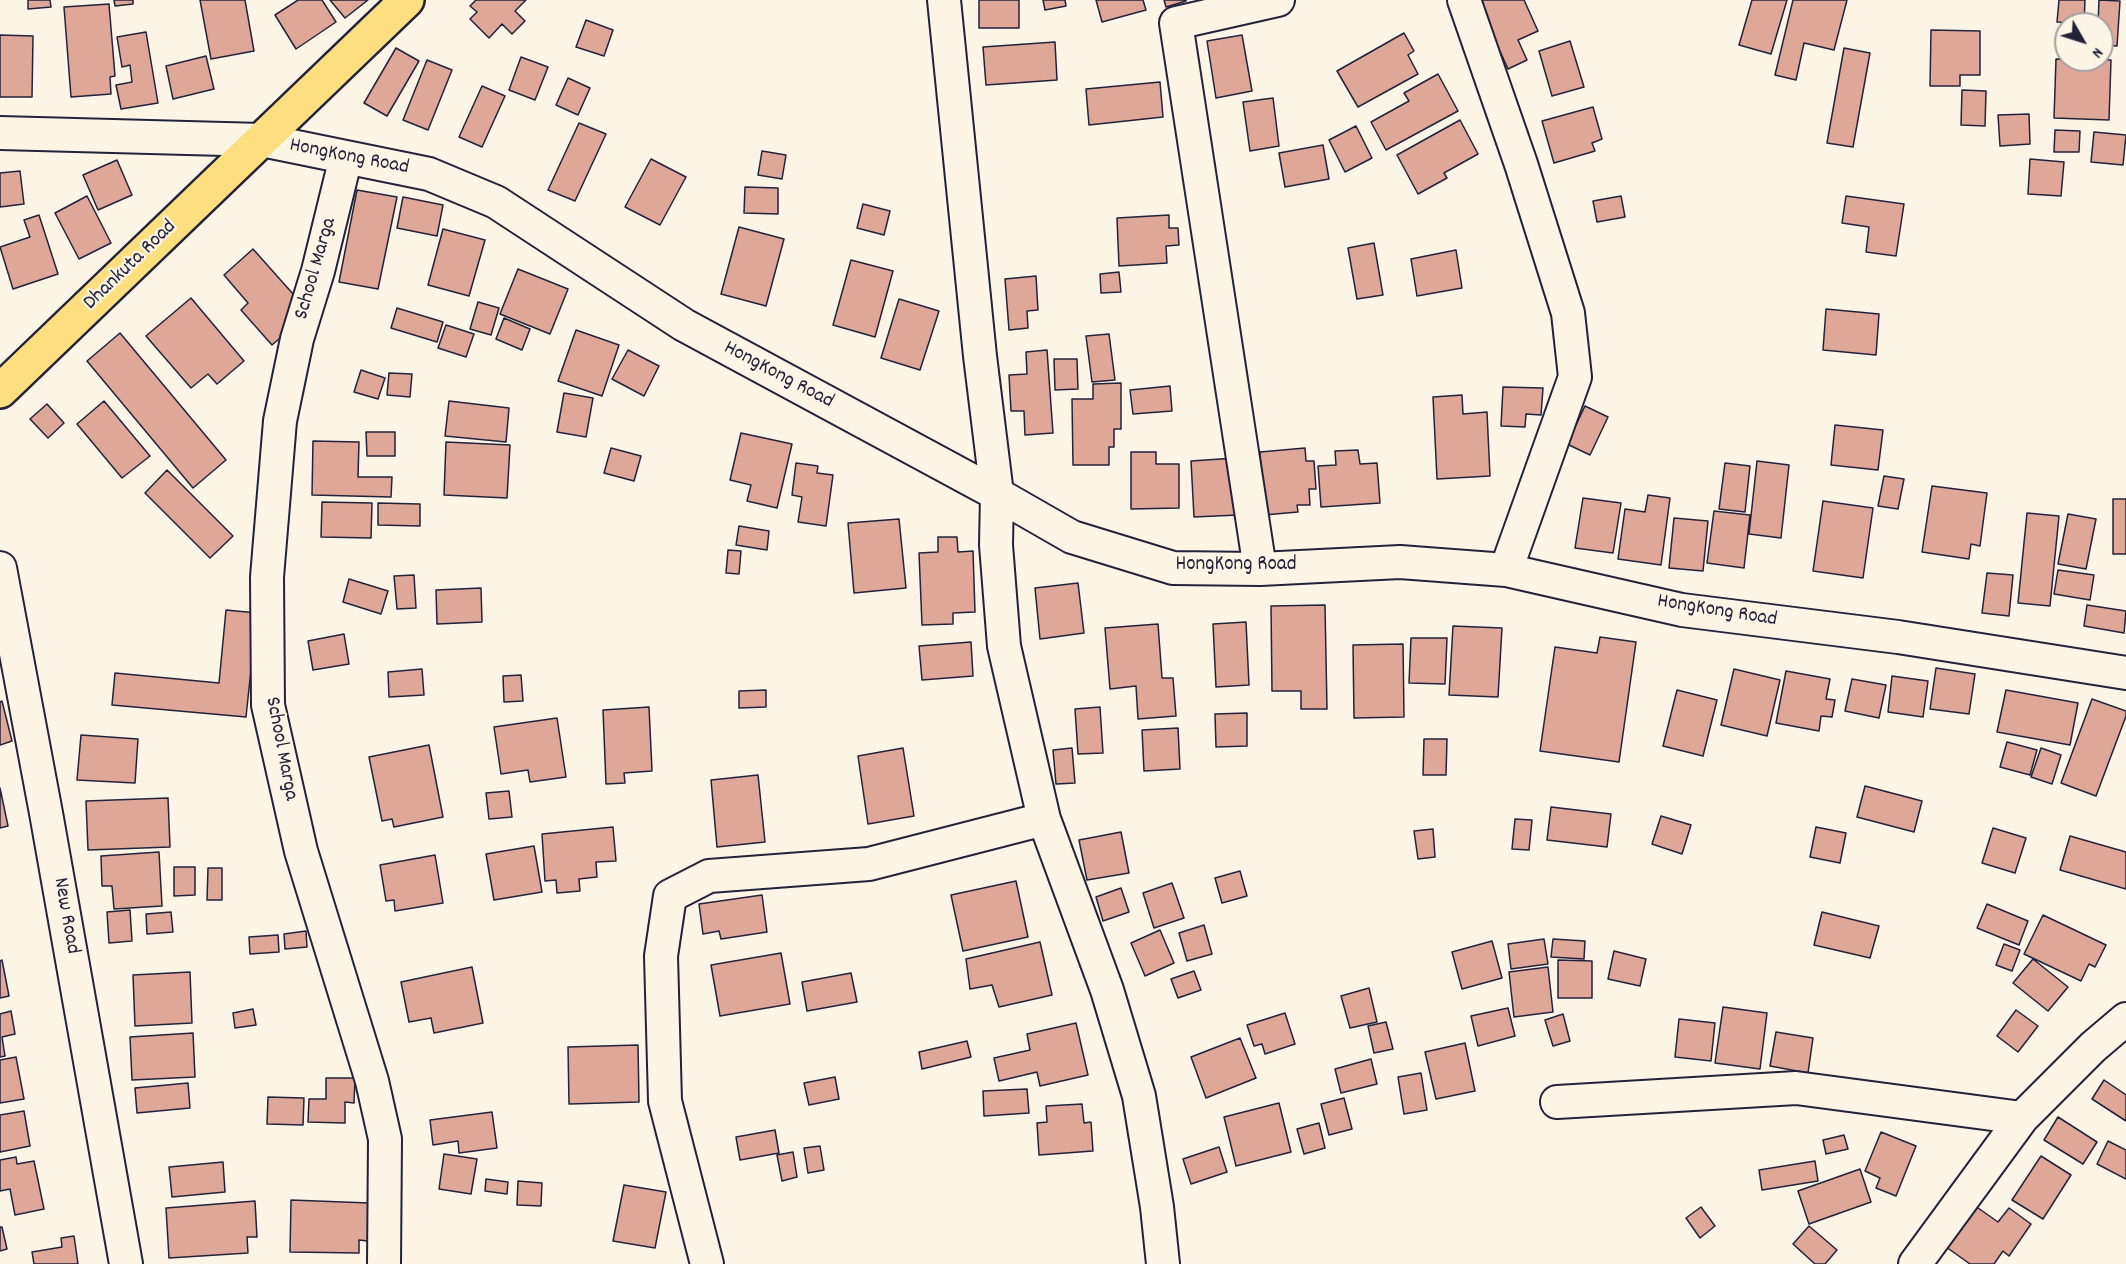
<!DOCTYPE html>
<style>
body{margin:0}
#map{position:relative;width:2126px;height:1264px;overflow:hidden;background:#fcf5e5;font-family:Dekko,sans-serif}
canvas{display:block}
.north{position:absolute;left:2054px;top:12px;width:60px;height:60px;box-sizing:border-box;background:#fcf5e5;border:2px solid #a5a1a1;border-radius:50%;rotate:129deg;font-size:16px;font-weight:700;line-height:24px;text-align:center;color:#22223b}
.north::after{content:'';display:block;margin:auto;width:21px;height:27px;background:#22223b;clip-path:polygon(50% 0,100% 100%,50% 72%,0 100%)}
</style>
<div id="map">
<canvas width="2126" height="1264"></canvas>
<div class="north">N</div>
</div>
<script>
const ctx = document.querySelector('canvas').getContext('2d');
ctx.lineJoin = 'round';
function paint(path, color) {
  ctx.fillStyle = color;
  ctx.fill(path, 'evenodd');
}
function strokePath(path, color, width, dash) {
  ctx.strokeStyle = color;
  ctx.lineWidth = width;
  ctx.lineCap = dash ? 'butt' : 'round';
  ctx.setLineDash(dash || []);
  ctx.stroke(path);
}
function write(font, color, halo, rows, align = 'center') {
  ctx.font = font + ' Dekko,sans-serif';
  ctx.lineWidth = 4.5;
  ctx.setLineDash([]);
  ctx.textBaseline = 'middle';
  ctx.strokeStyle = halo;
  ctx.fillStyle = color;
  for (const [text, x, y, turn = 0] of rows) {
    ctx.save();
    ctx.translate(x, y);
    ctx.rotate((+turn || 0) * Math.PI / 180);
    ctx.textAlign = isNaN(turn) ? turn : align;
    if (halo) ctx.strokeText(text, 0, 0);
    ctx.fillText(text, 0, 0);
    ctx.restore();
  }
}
const building = new Path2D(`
 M28 0H50L51 7 28 9Z
 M114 0H133V4L115 6Z
 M200 0H245L254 51 211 59Z
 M298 0H322L336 22 296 49 275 15Z
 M330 0H368L345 18Z
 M476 0H526L515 11 525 21 512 34 502 24 489 38 470 19 477 12 470 6Z
 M979 0H1019V28H979Z
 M1043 0H1065L1066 6 1045 10Z
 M1096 0H1143L1146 10 1102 22Z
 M1164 0H1186V1L1166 7Z
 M1477 0H1524L1538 31 1518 40 1527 60 1508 69Z
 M1752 0H1787L1771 54 1739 45Z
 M1793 0H1847L1834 50 1804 43 1796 80 1775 75Z
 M2059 0H2085L2084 24 2057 22Z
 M2099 0 2120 1 2117 46 2102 45V24H2098Z
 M109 4 115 76 110 77 111 94 71 97 64 7Z
 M586 20 613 30 604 56 576 47Z
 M1931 30 1980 31V75H1960V86H1930Z
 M146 32 158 103 121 109 116 85 132 82 130 65 122 67 117 37Z
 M1404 33 1414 51 1408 55 1418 74 1358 107 1337 71Z
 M0 35 33 36 32 97H0Z
 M1242 35 1252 91 1216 98 1207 41Z
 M1570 41 1584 87 1552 96 1539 51Z
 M1055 42 1057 80 986 85 983 47Z
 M396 48 419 61 387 116 364 103Z
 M1844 48 1870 53 1853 147 1827 143Z
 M206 56 214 89 173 99 166 66Z
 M521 57 548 67 535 100 509 90Z
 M2056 59 2111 60 2109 120 2054 118Z
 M427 60 452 70 428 130 403 120Z
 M1438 74 1458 111 1386 150 1371 122 1409 101 1404 93Z
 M568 78 590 88 578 115 556 105Z
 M1160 82 1163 117 1089 125 1086 89Z
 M482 86 505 96 482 147 459 137Z
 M1962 90 1986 91 1985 126 1961 125Z
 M1273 98 1279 146 1250 151 1243 102Z
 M1593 107 1602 139 1592 143 1595 151 1554 163 1542 121Z
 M2029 114 2030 144 2000 146 1998 115Z
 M1460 120 1478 154 1444 173 1447 178 1418 194 1397 155Z
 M579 123 606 134 575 201 548 190Z
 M1356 126 1372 158 1345 172 1329 140Z
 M2055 130 2080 131 2079 152H2054Z
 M2094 132 2126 135 2123 165 2091 162Z
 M1323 145 1329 179 1285 187 1279 153Z
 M762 151 786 155 782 179 758 175Z
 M651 159 686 177 660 225 625 207Z
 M2030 159 2064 162 2061 196 2028 194Z
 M117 160 132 195 98 210 83 175Z
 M20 171 24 204 0 207V173Z
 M745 187 778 188V214L744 213Z
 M357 190 397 197 378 289 339 282Z
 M87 196 111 243 79 259 55 213Z
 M1621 196 1625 217 1597 222 1593 201Z
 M1846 196 1904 204 1896 256 1866 252 1869 227 1842 223Z
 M403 197 443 205 437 236 397 228Z
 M863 204 890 211 884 235 857 228Z
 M39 215 58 274 13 289 0 247 30 237 24 220Z
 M1169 215V228H1178L1179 245 1166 246 1167 263 1119 266 1117 218Z
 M739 227 784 239 766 306 721 294Z
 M443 229 485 240 469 296 428 285Z
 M1374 243 1383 295 1357 299 1348 248Z
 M253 249 302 304 296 324 272 345 241 310 248 303 224 275Z
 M1456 250 1462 288 1417 296 1411 259Z
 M851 260 893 271 875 337 833 325Z
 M518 269 568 289 550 334 500 314Z
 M1119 272 1121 292 1101 293 1100 274Z
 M1036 276 1038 310 1027 311 1028 328 1009 330 1005 279Z
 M191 298 244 361 217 384 208 374 191 388 146 336Z
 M899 299 939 311 920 370 881 358Z
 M478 302 499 308 491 335 470 329Z
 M397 308 443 322 437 342 391 328Z
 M1826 309 1879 314 1876 355 1823 350Z
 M504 318 530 329 522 350 496 339Z
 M446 325 474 334 466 357 438 348Z
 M576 330 619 345 602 396 558 381Z
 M120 333 226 460 193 488 87 361Z
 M1109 334 1115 380 1092 382 1086 336Z
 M628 350 659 366 644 396 612 379Z
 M1047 350 1053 433 1025 435 1024 411H1011L1009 375 1027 374 1026 352Z
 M1054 359H1077L1078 389 1055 390Z
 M361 370 385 378 378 399 354 392Z
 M389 373 412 374 410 397 387 395Z
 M1121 383V429H1114V447H1109V465H1073L1072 399H1093V384Z
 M1170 386 1172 411 1133 414 1130 390Z
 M1503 387 1543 388 1541 415 1526 414 1525 427 1501 426Z
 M564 393 593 398 586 437 557 432Z
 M1462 395 1463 414 1487 412 1490 476 1437 479 1433 397Z
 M104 401 150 456 122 478 77 424Z
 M449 401 509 408 506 442 445 436Z
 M47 404 64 423 48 438 30 419Z
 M1585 406 1608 417 1590 455 1567 444Z
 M1835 425 1883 430 1878 470 1831 465Z
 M366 432H395V456H367Z
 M741 433 792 444 777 508 747 501 751 485 730 480Z
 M313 441 359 442 358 477H392L391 497 312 495Z
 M446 442 510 445 507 498 444 495Z
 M611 448 641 456 634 481 604 473Z
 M1305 448 1306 461H1314L1316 489H1309L1310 505H1297L1298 512 1264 515 1260 452Z
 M1358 450 1360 464 1377 463 1380 503 1321 507 1318 466 1336 465 1335 451Z
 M1131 452H1156V464H1179V508L1131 509Z
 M1235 458 1238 515 1194 517 1191 461Z
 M1757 461 1789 465 1781 538 1749 534Z
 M796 463 818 466 817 473 833 475 826 526 798 522 802 497 792 495Z
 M1725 463 1750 466 1745 512 1719 509Z
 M167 470 233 536 210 558 145 493Z
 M1884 476 1904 479 1898 509 1878 506Z
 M1932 486 1987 493 1980 546 1971 544 1969 559 1922 552Z
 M1648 495 1670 498 1661 565 1618 559 1625 509 1645 512Z
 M1583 498 1621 503 1613 553 1575 548Z
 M2113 499H2126V554H2113Z
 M1823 501 1873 508 1863 578 1813 571Z
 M322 502 372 503 371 538 321 537Z
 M378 503 420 504V526L378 525Z
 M1714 511 1750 515 1744 568 1707 563Z
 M2027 513 2059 516 2050 606 2018 603Z
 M2068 514 2096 519 2086 569 2058 564Z
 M1674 518 1708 521 1703 571 1669 568Z
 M899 519 906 588 854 593 848 523Z
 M739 526 769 531 767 550 736 545Z
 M938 537H957L958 552 973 551 975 612 953 613V624L922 625 919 553 938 552Z
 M728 550 741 551 739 574 726 573Z
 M2058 570 2094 575 2090 600 2054 594Z
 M1987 573 2013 575 2009 616 1982 613Z
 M414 575 416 608 397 609 394 576Z
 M349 579 388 591 381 614 343 602Z
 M1078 583 1084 633 1040 639 1035 588Z
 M481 588 482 622 437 624 436 590Z
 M1325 605 1327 709H1301V691H1272L1271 606Z
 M2087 605 2126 611 2124 633 2084 626Z
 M226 610 257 613 246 717 112 705 115 673 219 683Z
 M1246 622 1249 685 1216 687 1213 624Z
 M1158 624 1162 678H1173L1176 716 1138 719 1136 686 1110 689 1105 628Z
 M1453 626 1502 628 1498 697 1449 695Z
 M344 634 349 664 313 670 308 641Z
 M1600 637 1636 642 1619 762 1540 751 1555 647 1597 653Z
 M1411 638H1447L1445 684 1409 683Z
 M971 642 973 676 922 680 919 646Z
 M1403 644 1404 717 1354 718 1353 645Z
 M1936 668 1975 674 1969 714 1930 709Z
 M422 669 424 695 389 697 388 672Z
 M1734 669 1780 680 1767 736 1721 725Z
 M1786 671 1830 679 1826 699 1835 700 1832 717 1821 716 1819 731 1776 723Z
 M521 675 523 701 504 702 503 676Z
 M1892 676 1928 681 1923 717 1888 712Z
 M1852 679 1886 685 1879 718 1845 711Z
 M766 690V707L739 708V691Z
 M1677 690 1717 700 1703 756 1663 746Z
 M2006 690 2078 703 2070 745 1997 732Z
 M2092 699 2126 711V716L2096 796 2061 783Z
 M2 701 12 741 0 745V702Z
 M649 707 652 771 624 773 625 783 606 784 603 710Z
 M1100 707 1103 753 1078 754 1075 709Z
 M1247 713V746L1216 747 1215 714Z
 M557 718 566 777 530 782 528 770 501 774 494 727Z
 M1178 728 1180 769 1144 771 1142 730Z
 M81 735 138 739 135 783 77 780Z
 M1424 739H1447L1446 775H1423Z
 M2007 742 2037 750 2030 775 2000 767Z
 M429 745 443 817 394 827 392 819 382 821 369 757Z
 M903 748 914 816 868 824 858 756Z
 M1072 748 1075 783 1056 784 1053 750Z
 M2041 748 2061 755 2052 784 2031 777Z
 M758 775 765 842 717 847 711 780Z
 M1865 786 1922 801 1914 832 1857 817Z
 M0 788 8 826 0 828Z
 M509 791 512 817 489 819 486 793Z
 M168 798 170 847 88 850 86 801Z
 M1551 807 1611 814 1607 847 1547 840Z
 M1661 816 1691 825 1682 854 1652 844Z
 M1515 819 1532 820 1529 850 1512 849Z
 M613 827 616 861 596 862 597 877 579 879 580 891 557 893 556 880 545 881 542 834Z
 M1816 827 1846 833 1840 863 1810 857Z
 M1993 828 2026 838 2015 873 1982 863Z
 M1433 829 1435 857 1418 859 1414 831Z
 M1121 832 1129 873 1087 880 1079 840Z
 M2070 836 2126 852V889L2060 870Z
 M534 846 542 892 494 900 486 854Z
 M159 852 162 906 114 909 112 886H102L101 856Z
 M435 855 443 903 395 911 394 900 386 901 380 865Z
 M174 867H195V895L174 896Z
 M208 868H222V900H207Z
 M1240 871 1247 896 1222 903 1215 878Z
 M1016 881 1028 937 963 951 951 895Z
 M1172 883 1184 918 1154 928 1143 893Z
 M1121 888 1129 912 1103 921 1096 897Z
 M762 895 767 932 721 939 719 931 703 934 699 904Z
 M1987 904 2028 921 2019 945 1977 928Z
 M130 910 132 941 109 943 107 912Z
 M171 912 173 932 147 934 146 914Z
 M1822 912 1879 926 1870 958 1814 945Z
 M2043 915 2106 945 2095 967 2089 964 2081 981 2024 954Z
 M1204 925 1212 954 1187 961 1179 933Z
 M1160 930 1174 963 1145 976 1131 943Z
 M306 931 307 947 285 949 284 934Z
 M278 935 279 952 250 954 249 937Z
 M1544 939 1548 964 1511 969 1508 944Z
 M1553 939 1585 941 1584 959 1551 957Z
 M1492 941 1502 978 1462 989 1452 952Z
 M1040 942 1052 995 999 1007 992 985 970 989 966 959Z
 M2004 944 2020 950 2012 971 1996 965Z
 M1614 951 1646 959 1640 986 1608 979Z
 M781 953 790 1004 720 1016 711 965Z
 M2033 959 2068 987 2048 1011 2013 983Z
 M2 960 9 996 0 998V961Z
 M1558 960 1592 961V998H1558Z
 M472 967 483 1023 434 1033 431 1018 409 1022 401 982Z
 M1548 967 1553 1012 1514 1017 1509 972Z
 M1194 971 1201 990 1178 998 1171 979Z
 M190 972 192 1023 135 1026 133 975Z
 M851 973 857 1002 807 1011 802 982Z
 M1369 988 1377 1022 1350 1028 1341 996Z
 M1723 1007 1767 1013 1760 1069 1715 1063Z
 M1508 1008 1515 1036 1478 1046 1471 1016Z
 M253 1009 256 1025 235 1028 233 1013Z
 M2016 1010 2038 1026 2018 1052 1997 1036Z
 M11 1011 15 1034 2 1037 5 1056 0 1057V1014Z
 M1285 1013 1295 1044 1265 1054 1262 1044 1254 1046 1247 1025Z
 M1563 1014 1570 1041 1553 1046 1545 1020Z
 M1679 1019 1715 1023 1711 1061 1675 1057Z
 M1386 1022 1393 1049 1374 1053 1368 1026Z
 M1076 1023 1088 1075 1040 1086 1037 1072 999 1081 994 1058 1030 1050 1027 1034Z
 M1776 1032 1813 1038 1808 1073 1770 1066Z
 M193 1033 195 1077 132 1080 130 1037Z
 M1240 1038 1256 1078 1206 1098 1191 1057Z
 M967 1041 971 1057 922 1069 919 1052Z
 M1465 1043 1475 1091 1436 1099 1425 1052Z
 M638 1045 639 1102 569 1104 568 1047Z
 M16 1057 24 1099 0 1103V1060Z
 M1371 1059 1377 1084 1341 1093 1335 1069Z
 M1421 1073 1427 1110 1404 1114 1398 1077Z
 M835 1077 839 1099 809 1105 804 1083Z
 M326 1078H355L354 1103 345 1102V1123L308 1122 309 1099H326Z
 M2104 1080 2126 1095V1121L2092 1099Z
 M188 1083 190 1108 137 1113 135 1088Z
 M1027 1089 1029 1113 984 1116 983 1091Z
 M268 1097 304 1098 303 1125 267 1124Z
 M1344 1098 1352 1129 1329 1135 1321 1104Z
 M1279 1103 1291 1152 1236 1166 1224 1117Z
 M1082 1104 1084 1123 1091 1122 1093 1151 1039 1155 1037 1123 1047 1122 1046 1106Z
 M24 1111 30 1146 0 1152V1115Z
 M492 1112 497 1148 459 1153 458 1141 433 1145 430 1120Z
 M2058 1117 2097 1142 2083 1164 2044 1140Z
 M1319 1123 1325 1148 1304 1154 1297 1129Z
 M775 1130 779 1153 740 1160 736 1137Z
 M1881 1132 1916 1146 1896 1196 1876 1188 1880 1178 1865 1171Z
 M1844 1135 1848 1149 1826 1154 1823 1140Z
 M2108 1141 2126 1150V1179L2097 1164Z
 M820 1146 824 1170 808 1173 804 1148Z
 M1219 1147 1227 1172 1191 1184 1183 1159Z
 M793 1152 797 1177 782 1181 777 1155Z
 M444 1154 477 1159 471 1194 439 1189Z
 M2041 1156 2071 1175 2043 1219 2012 1200Z
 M16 1157 17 1164 34 1161 44 1209 15 1215 10 1189 0 1191V1160Z
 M1815 1161 1818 1181 1762 1190 1759 1170Z
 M223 1162 225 1192 172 1197 169 1167Z
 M1860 1169 1871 1202 1809 1224 1798 1191Z
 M486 1179 508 1182 507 1194 485 1191Z
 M518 1181 542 1183 541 1206 517 1205Z
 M624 1185 666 1192 655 1248 613 1241Z
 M291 1200 369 1203 368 1241 359 1240V1253L290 1252Z
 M255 1201 257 1237H247L248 1253 169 1258 166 1208Z
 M1971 1203 1998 1222 2009 1208 2031 1224 2009 1256 2003 1251 1994 1264H1970L1942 1244Z
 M1701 1207 1715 1226 1700 1238 1686 1218Z
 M1809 1226 1837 1250 1825 1264H1815L1793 1244Z
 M0 1227H2L7 1249 0 1251Z
 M74 1236 78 1264H34L32 1252 62 1247 61 1238Z`);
paint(building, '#dfa797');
strokePath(building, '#22223b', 1.5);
const minor = new Path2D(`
 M944 0 980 356 997 494 996 545 1004 646 1044 819 1107 990 1139 1096 1157 1207 1163 1264
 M1464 0 1521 164 1568 313 1575 377 1506 570
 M0 133 262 140 429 174 496 202 684 325 997 494 1072 537 1173 568 1260 569 1400 562 1506 570 1682 610 1898 637 2126 673
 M346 157 318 271 297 339 280 421 267 577 268 705 301 851 372 1081 385 1139 384 1264
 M0 568 46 813 126 1264
 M1260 569 1176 23 1278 0
 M1557 1102 1796 1088 2022 1118
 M707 1264 665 1101 661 956 670 896 709 876 869 864 1044 819
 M1915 1264 2022 1118 2093 1047 2126 1019`);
const primary = new Path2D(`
 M0 391 407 0`);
strokePath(minor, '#22223b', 36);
strokePath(primary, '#22223b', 38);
strokePath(minor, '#fcf5e5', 32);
strokePath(primary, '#fedf80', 33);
write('21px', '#22223b', '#fcf5e5', [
 ["HongKong Road",349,158,11],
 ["Dhankuta Road",131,266,-44],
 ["School Marga",317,269,-74],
 ["HongKong Road",778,376,28],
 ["HongKong Road",1236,566],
 ["HongKong Road",1717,612,9],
 ["School Marga",280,749,79],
 ["New Road",65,916,80]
]);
</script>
